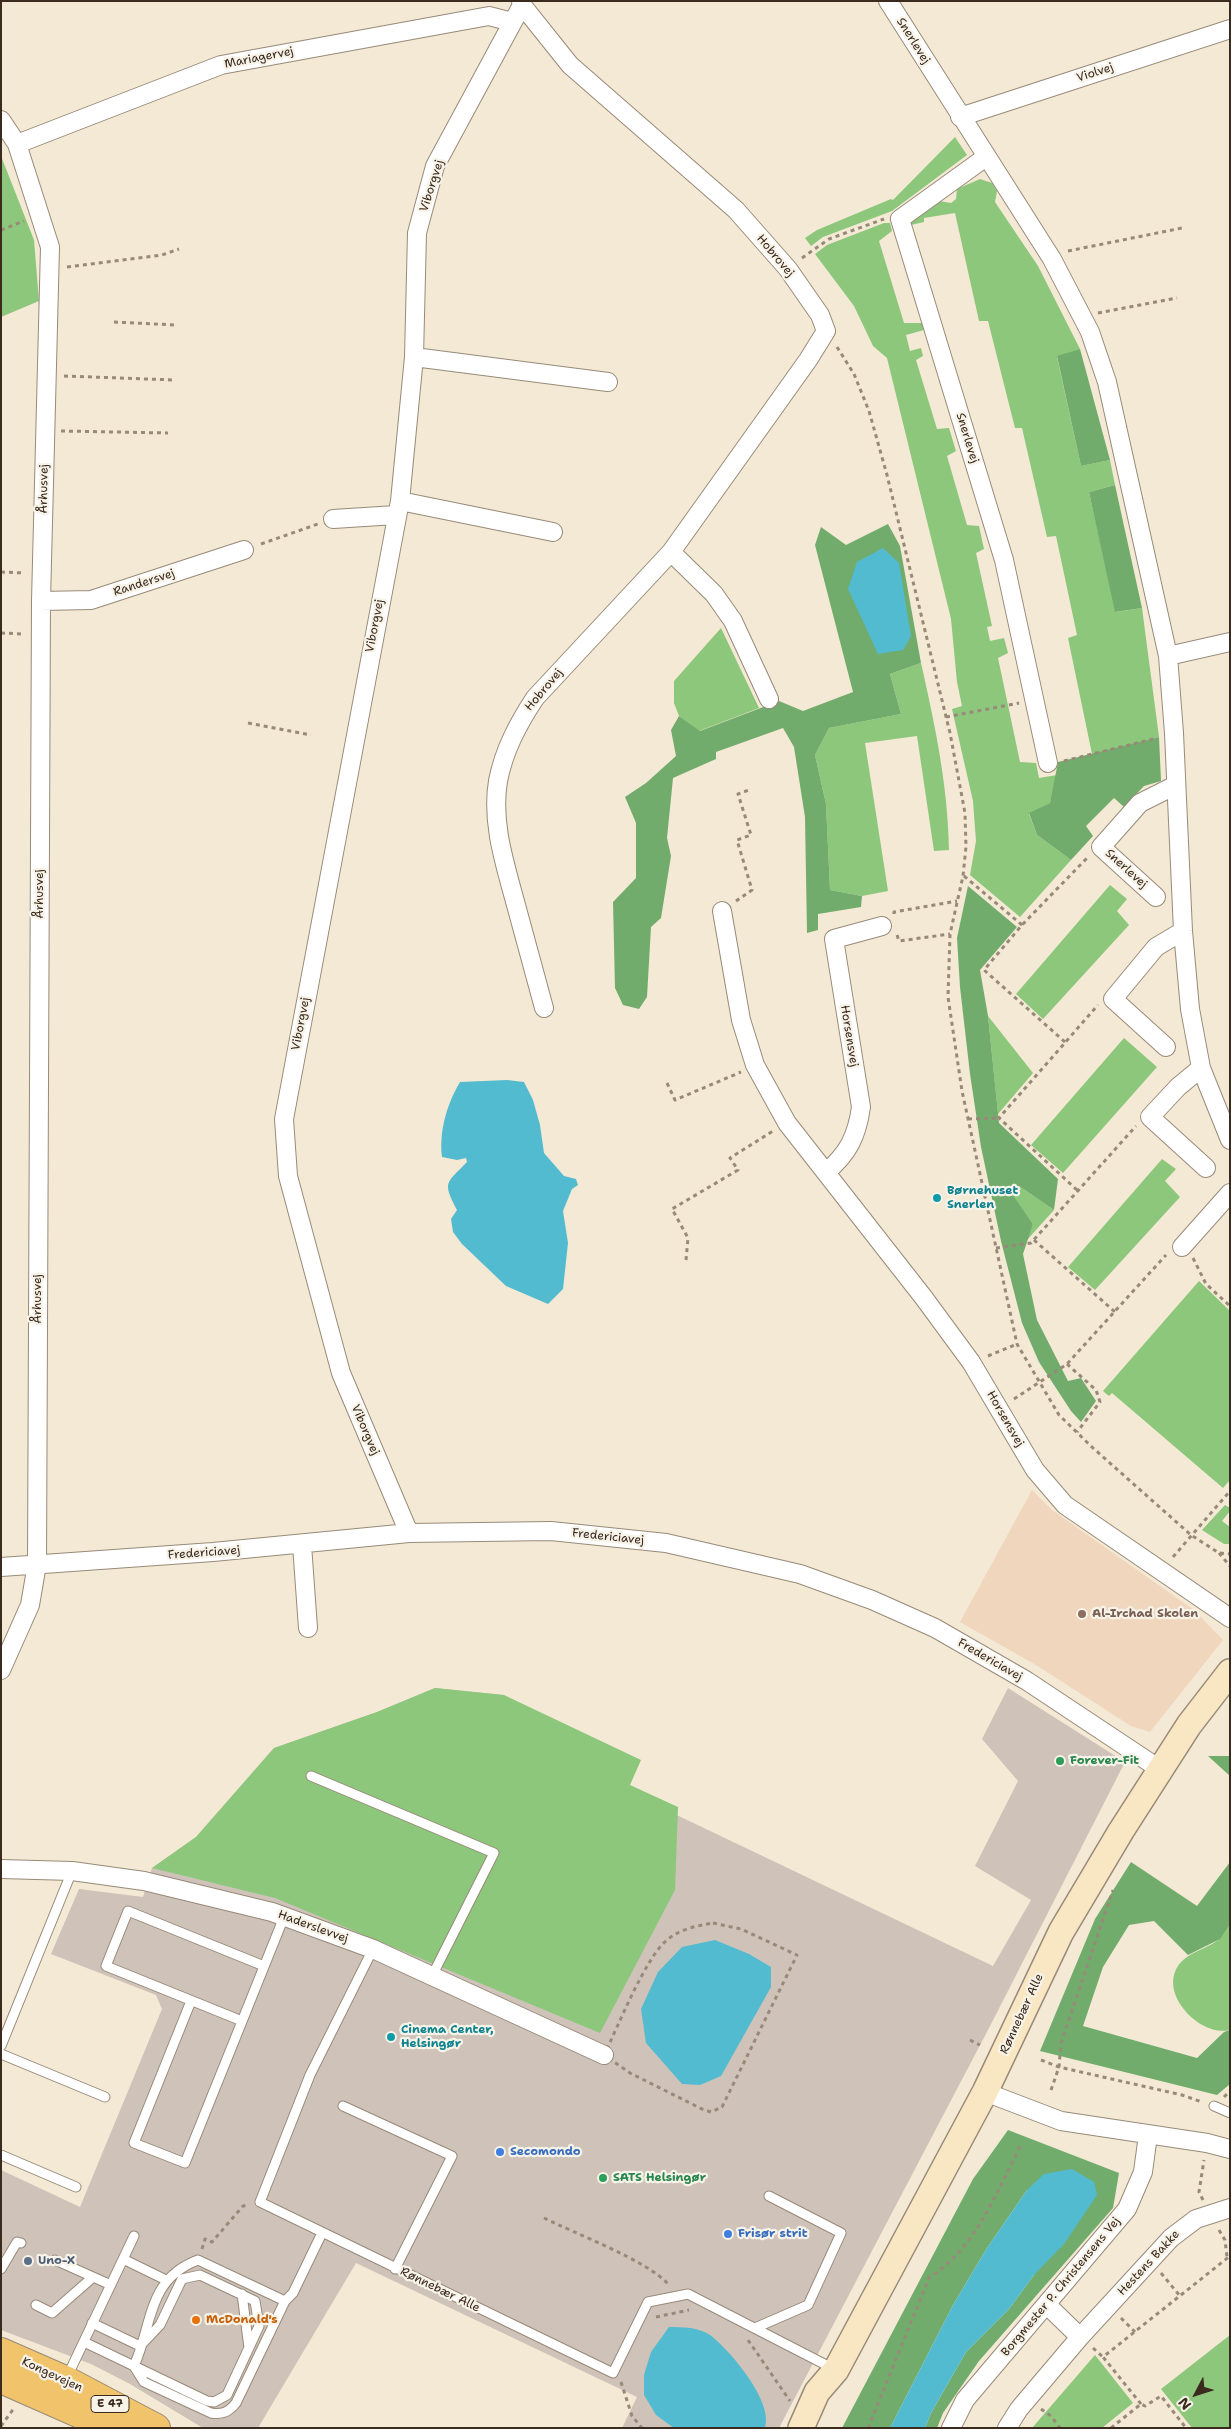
<!DOCTYPE html>
<meta charset="utf-8">
<style>
body{margin:0}
#map{position:relative;width:1231px;height:2429px;overflow:hidden;background:#f4e9d4;font-family:"Shantell Sans",sans-serif}
canvas{display:block}
.frame{position:absolute;inset:0;border:2px solid #3b2a1e;pointer-events:none}
.north{position:absolute;left:1171px;top:2369px;width:50px;height:50px;-webkit-text-stroke:4px #f7f3e8;paint-order:stroke;rotate:230deg;font-size:14px;font-weight:700;line-height:20px;text-align:center;color:#3b2a1e}
.north::after{content:'';display:block;margin:auto;width:18px;height:22px;background:#3b2a1e;clip-path:polygon(50% 0,100% 100%,50% 72%,0 100%)}
</style>
<div id="map">
<canvas width="1231" height="2429"></canvas>
<div class="frame"></div>
<div class="north">N</div>
</div>
<script>
const ctx = document.querySelector('canvas').getContext('2d');
ctx.lineJoin = 'round';
function paint(path, color) {
  ctx.fillStyle = color;
  ctx.fill(path, 'evenodd');
}
function strokePath(path, color, width, dash) {
  ctx.strokeStyle = color;
  ctx.lineWidth = width;
  ctx.lineCap = dash ? 'butt' : 'round';
  ctx.setLineDash(dash || []);
  ctx.stroke(path);
}
function write(font, color, halo, rows, align = 'center') {
  ctx.font = font + ' "Shantell Sans",sans-serif';
  ctx.lineWidth = 4.5;
  ctx.setLineDash([]);
  ctx.textBaseline = 'middle';
  ctx.strokeStyle = halo;
  ctx.fillStyle = color;
  for (const [text, x, y, turn = 0] of rows) {
    ctx.save();
    ctx.translate(x, y);
    ctx.rotate((+turn || 0) * Math.PI / 180);
    ctx.textAlign = isNaN(turn) ? turn : align;
    if (halo) ctx.strokeText(text, 0, 0);
    ctx.fillText(text, 0, 0);
    ctx.restore();
  }
}
paint(new Path2D(`
 M1032 1490 1052 1510 1194 1610 1223 1640 1150 1732 1131 1726 1036 1665 960 1622Z`), '#f0d6bc');
paint(new Path2D(`
 M435 1688 504 1695 553 1756 993 1966 1031 1900 975 1866 1018 1781 982 1739 1008 1688 1125 1762 989 2028 779 2428H622L637 2397 356 2263 258 2428H203L130 2384 91 2364 1 2330V2170L80 2207 162 2009 156 1995 51 1954 79 1889 143 1897 152 1868 196 1837 274 1748 377 1712Z`), '#cec2b9');
paint(new Path2D(`
 M955 137 967 155 892 211 823 237 811 246 805 238 817 230 891 199 893 200Z
 M1 156 34 240 39 301 1 317Z
 M980 179 992 183 997 191 995 202 1038 266 1080 349 1057 357 1081 466 1110 460 1115 485 1089 492 1116 612 1142 608 1159 737 1092 754 1068 638 1077 635 1056 536 1047 537 1022 428H1015L988 321H979L955 213 924 218V222L911 225 910 222 939 201 951 203 956 199 957 189Z
 M884 223H890L892 231 879 241 904 323H922L924 330 906 335 910 351 921 348 923 356 916 360 937 429 949 428 956 451 947 456 967 525 979 526 984 549 976 553 992 626 987 627 990 641 1004 638 1008 653 998 658 1020 762 1036 763 1039 778 1057 775 1050 803 1029 814 1037 835 1071 860 1020 917 970 875 976 841 973 801 952 709 962 706 957 682 951 619 887 358 873 346 854 306 815 254 827 245Z
 M721 628 759 708 699 731 679 716 674 703V681Z
 M921 663C935 725 948 786 949 850L934 851 917 736 865 743 888 891 862 896 830 890 826 804 815 755 829 728 901 714 890 674Z
 M1110 885 1127 899 1117 911 1129 925 1043 1019 1016 994Z
 M988 1016 1033 1073 998 1114Z
 M1124 1038 1157 1067 1063 1173 1031 1145Z
 M1162 1159 1176 1169 1165 1181 1180 1197 1095 1290 1068 1267Z
 M1019 1186 1054 1210 1027 1240 1033 1224 1013 1197Z
 M1199 1281 1230 1311V1480L1223 1488 1112 1393 1109 1396 1103 1391Z
 M1225 1505 1230 1508V1511L1222 1521 1230 1527V1544H1224L1202 1530Z
 M435 1688 504 1695 641 1760 630 1785 678 1807 675 1890 600 2033 275 1898 152 1868 196 1837 274 1748 377 1712Z
 M1230 1925V2030C1203 2037 1164 2000 1175 1972 1183 1951 1207 1951 1220 1938 1224 1934 1227 1929 1230 1925Z
 M1230 2335V2428H1192L1161 2389Z
 M1095 2355 1133 2403 1102 2428H1032Z`), '#8cc77c');
paint(new Path2D(`
 M1080 349 1110 460 1081 466 1057 356Z
 M1115 485 1142 608 1115 612 1089 492Z
 M888 524 900 546 921 663 890 674 901 714 829 728 815 755 826 804 830 890 862 896 861 907 818 914V930L807 933 805 817 794 747 783 728 716 752V759L673 778 667 838 671 856 661 918 651 927 647 997 639 1009 623 1005 615 988 613 902 636 878V823L625 797 646 783 676 756 671 730 679 716 700 731 779 701 803 711 853 692 815 545 821 527 846 545Z
 M1159 737 1161 781 1144 786 1124 807 1114 798 1086 826 1093 836 1071 860 1037 835 1029 813 1050 803 1058 762Z
 M968 886 1017 927 980 970 988 1016 999 1123 1058 1179 1054 1210 1019 1186 1014 1197 1033 1224 1023 1254 1037 1320 1068 1381 1081 1378 1096 1401 1081 1422 1071 1411 1039 1362 1022 1323 1001 1241 981 1147 970 1074 960 987 957 938Z
 M1208 1756H1230V1776Z
 M1131 1862 1197 1906 1230 1862V1925L1220 1939 1188 1955 1154 1921 1129 1925 1103 1967 1083 2026 1197 2058 1224 2032 1230 2030V2084L1217 2095 1040 2051 1095 1919Z
 M1008 2130 1119 2173 1113 2208 979 2361 943 2413 937 2428H925L931 2413 966 2352 1009 2309 1034 2275 1027 2190 987 2248 953 2305 890 2428H842L973 2179Z`), '#71ac6c');
paint(new Path2D(`
 M883 548 899 563 911 636 903 650 878 654 848 589 857 562Z
 M507 1080 524 1082 533 1100 540 1125 544 1153 564 1176 576 1179 578 1185 572 1189 563 1211 568 1243 563 1289 548 1304 506 1286 462 1244 453 1232 451 1219 457 1210C442 1181 446 1184 467 1162L466 1158 457 1160 442 1157C439 1131 447 1104 460 1082Z
 M715 1940 749 1954 771 1967V1987L721 2076 700 2085 682 2084 646 2043 641 2009 658 1972 682 1947Z
 M1072 2169 1094 2182 1097 2195 1064 2244 1034 2275 1009 2309 966 2352 931 2413 925 2428H890L953 2305 987 2248 1027 2190 1044 2174Z
 M669 2327C683 2327 698 2327 710 2335 730 2350 774 2402 765 2428H674L656 2415 644 2395V2375L651 2352Z`), '#52bbcf');
const service = new Path2D(`
 M311 1776 494 1853 432 1976
 M373 1949 310 2075 260 2202 613 2373 648 2302 688 2294 834 2369
 M191 2001 134 2143 185 2163 284 1917
 M242 2021 106 1966 128 1911 264 1966
 M1 2046 72 1871
 M1 2054 105 2097
 M343 2106 452 2156 395 2269
 M1214 2106 1230 2113
 M1 2155 76 2187
 M123 2259 166 2280
 M55 2260 111 2285
 M198 2260 285 2301 236 2403C229 2412 222 2415 211 2413L144 2382 134 2366C153 2324 147 2279 198 2260Z
 M1 2269 17 2242 21 2243
 M242 2294 249 2348
 M285 2301 293 2293 322 2233
 M36 2305 52 2313 93 2277
 M92 2323 140 2346
 M755 2328 808 2305 841 2233 769 2196
 M84 2342 207 2401 214 2402 227 2395 259 2326 255 2301 200 2275 182 2279 160 2325 142 2344
 M67 2377 134 2236`);
const minor = new Path2D(`
 M521 1 522 5 570 65 736 210 788 269 820 315 826 331 808 360 671 552 535 698C518 724 504 750 498 781 491 823 505 864 516 905 525 939 535 974 544 1008
 M888 1 1052 259 1090 332 1107 382 1168 656 1174 733 1183 931 1190 1009 1201 1068 1230 1140
 M960 117 1230 29
 M1 120 17 144 50 247 41 601 37 1564 30 1605 1 1670
 M17 144 221 65 489 16 512 22
 M986 157 900 219 1004 560 1048 763
 M414 357 608 382
 M400 501 553 532
 M333 519 396 515
 M671 552 714 594 733 621 769 699
 M41 601 91 600 244 550
 M1168 656 1230 642
 M1156 897 1101 847 1140 803 1176 785
 M722 911 741 1020 755 1065 787 1123 924 1298 971 1362 1035 1470 1065 1505 1230 1618
 M1166 1047 1113 999 1156 947 1183 931
 M1201 1068 1178 1087 1150 1117 1206 1168
 M826 1172C848 1154 857 1136 861 1107L834 939 882 926
 M1182 1247 1230 1193
 M409 1533 341 1373 288 1176 284 1119 400 501 414 357 417 233 435 166 522 5
 M302 1545 308 1628
 M1 1567 213 1552 409 1533 551 1531 666 1543 800 1574 872 1600 935 1628 1027 1681 1161 1770
 M1 1869 72 1871 144 1881 272 1912 373 1949 604 2055
 M985 2092 1061 2121 1207 2143 1230 2149
 M1047 2305 1080 2337
 M951 2428 965 2400 1127 2209 1143 2172 1148 2135
 M1007 2428 1019 2409 1080 2337 1171 2238 1196 2219 1230 2208`);
const secondary = new Path2D(`
 M801 2428 817 2392 836 2370 985 2092 1061 1932 1121 1831 1189 1725 1230 1672`);
const primary = new Path2D(`
 M1 2352 65 2380 156 2428
 M1 2379 112 2428`);
strokePath(service, '#988a79', 11);
strokePath(minor, '#988a79', 20);
strokePath(secondary, '#988a79', 28);
strokePath(primary, '#988a79', 30);
strokePath(new Path2D(`
 M1 230 24 221
 M1068 251 1182 228
 M802 258 829 239 884 219
 M67 267 162 255 179 249
 M1098 313 1177 298
 M114 322 176 325
 M837 347 854 374 869 411 887 475 950 733 965 813 966 847 963 876 950 934 948 997 962 1091 1017 1344 1059 1415 1093 1448 1191 1535 1219 1553 1230 1554
 M64 376 175 380
 M61 431 168 433
 M261 544 318 524
 M1 572 24 573
 M1 633 23 634
 M946 717 1019 703
 M248 723 311 735
 M1064 761 1157 738
 M964 876 1022 925
 M736 901 752 890 737 840 751 835 738 794 749 790
 M894 914V912L957 901
 M897 935 899 941 950 934
 M1065 1042 984 970 1022 925 1088 857
 M667 1083 675 1100 741 1072
 M968 1119 999 1118
 M1077 1190 999 1118 1098 1005
 M1034 1240 1115 1312
 M996 1248 1031 1243 1136 1126
 M1193 1258 1206 1284 1230 1306
 M686 1260 688 1238 672 1209 738 1170 730 1158 773 1131
 M988 1356 1017 1344
 M1067 1364 1096 1390 1100 1402 1077 1432
 M1014 1399 1067 1364 1166 1255
 M1219 1553 1230 1566
 M1173 1557 1230 1491
 M713 1923 741 1929 797 1955 722 2107 711 2112 702 2109 630 2073 604 2055C618 2027 645 1958 667 1940 680 1929 696 1926 713 1923Z
 M970 2040 980 2045
 M1041 2060 1059 2067 1182 2095 1202 2102
 M1051 2090 1059 2067 1061 2043 1113 1890
 M1224 2097 1230 2091
 M1203 2200 1199 2192 1204 2160
 M544 2218C574 2233 648 2261 668 2284
 M1219 2230 1225 2240 1227 2257
 M202 2249 205 2239 212 2242 243 2206 249 2205
 M1161 2273 1180 2296
 M656 2317 689 2310
 M1121 2318 1135 2332
 M748 2340 790 2401
 M1093 2348 1103 2357
 M621 2382 632 2416 642 2428
 M1141 2404 1103 2357 1230 2256
 M1041 2409 1051 2416 1060 2428
 M1 2426 14 2408
 M868 2428 929 2278C978 2245 994 2196 1021 2145
 M1111 2428 1141 2404 1145 2406 1161 2396 1186 2428`), '#988a79', 3, [4, 4]);
strokePath(service, '#fff', 9);
strokePath(minor, '#fff', 18);
strokePath(secondary, '#f9e7c3', 25);
strokePath(primary, '#f1c36a', 28);
for (const [x, y, r, color] of [
 [937,1198,5,"#0f9aa8"],
 [1082,1614,5,"#8d6e63"],
 [1060,1761,5,"#2e9e5b"],
 [391,2037,5,"#0f9aa8"],
 [500,2152,5,"#3f7fe0"],
 [603,2178,5,"#2e9e5b"],
 [728,2234,5,"#3f7fe0"],
 [28,2261,5,"#5c6f8a"],
 [196,2320,5,"#e8710a"]
]) {
  const dot = new Path2D();
  dot.arc(x, y, r, 0, 2 * Math.PI);
  ctx.fillStyle = color;
  ctx.fill(dot);
  strokePath(dot, '#f7f3e8', 2);
}
for (const [x, y, w] of [
 [110,2404,38]
]) {
  const box = new Path2D();
  box.roundRect(x - w / 2, y - 8.5, w, 17, 4);
  ctx.fillStyle = '#f7f3e8';
  ctx.fill(box);
  strokePath(box, '#3b2a1e', 1);
}
write('bold 11px', '#3b2a1e', null, [
 ["E 47",110,2404]
]);
write('12px', '#3b2a1e', '#f7f3e8', [
 ["Snerlevej",913,41,58],
 ["Mariagervej",259,58,-11],
 ["Violvej",1095,73,-18],
 ["Viborgvej",432,186,-72],
 ["Hobrovej",775,256,50],
 ["Snerlevej",967,438,73],
 ["Århusvej",44,489,-89],
 ["Randersvej",144,583,-18],
 ["Viborgvej",375,626,-79],
 ["Hobrovej",544,690,-50],
 ["Snerlevej",1126,869,42],
 ["Århusvej",40,894,-90],
 ["Viborgvej",301,1024,-79],
 ["Horsensvej",849,1036,81],
 ["Århusvej",38,1299,-90],
 ["Horsensvej",1005,1419,60],
 ["Viborgvej",365,1430,67],
 ["Fredericiavej",608,1537,6],
 ["Fredericiavej",204,1553,-4],
 ["Fredericiavej",990,1660,30],
 ["Haderslevvej",313,1927,20],
 ["Rønnebær Alle",1022,2014,-65],
 ["Hestens Bakke",1149,2263,-47],
 ["Borgmester P. Christensens Vej",1061,2287,-50],
 ["Rønnebær Alle",440,2290,26],
 ["Kongevejen",52,2375,25]
]);
write('bold 12px', '#0d838f', '#f7f3e8', [
 ["Børnehuset",947,1191],
 ["Snerlen",947,1205],
 ["Cinema Center,",401,2030],
 ["Helsingør",401,2044]
], 'left');
write('bold 12px', '#785e54', '#f7f3e8', [
 ["Al-Irchad Skolen",1092,1614]
], 'left');
write('bold 12px', '#27864d', '#f7f3e8', [
 ["Forever-Fit",1070,1761],
 ["SATS Helsingør",613,2178]
], 'left');
write('bold 12px', '#366cbe', '#f7f3e8', [
 ["Secomondo",510,2152],
 ["Frisør strit",738,2234]
], 'left');
write('bold 12px', '#4e5e75', '#f7f3e8', [
 ["Uno-X",38,2261]
], 'left');
write('bold 12px', '#c56008', '#f7f3e8', [
 ["McDonald's",206,2320]
], 'left');
</script>
